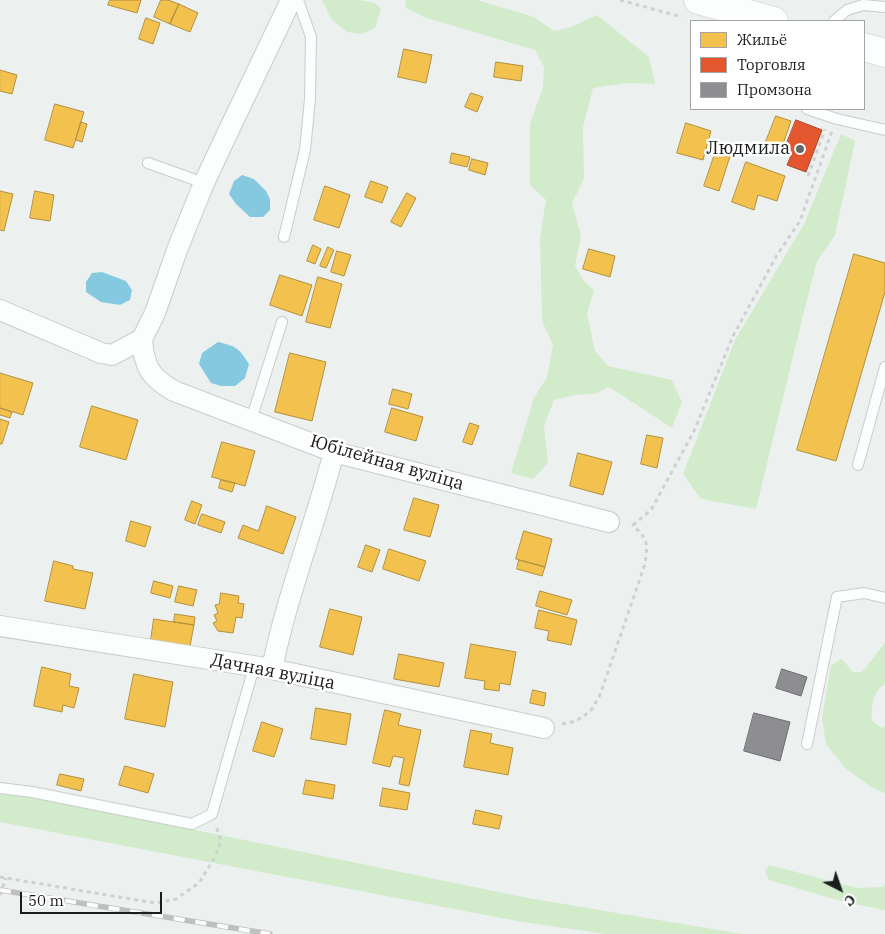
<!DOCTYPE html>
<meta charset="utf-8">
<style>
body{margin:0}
#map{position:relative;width:885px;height:934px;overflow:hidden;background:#ecf1f0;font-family:"IBM Plex Serif",serif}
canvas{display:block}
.legend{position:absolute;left:690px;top:20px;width:175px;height:90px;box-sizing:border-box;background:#fff;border:1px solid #a3a5a4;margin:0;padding:6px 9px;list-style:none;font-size:15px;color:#191d1c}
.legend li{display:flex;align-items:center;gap:10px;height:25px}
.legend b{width:25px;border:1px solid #a3a5a4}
.north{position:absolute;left:815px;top:864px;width:50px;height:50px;-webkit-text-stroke:4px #fff;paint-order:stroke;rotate:139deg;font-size:14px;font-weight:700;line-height:20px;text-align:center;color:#191d1c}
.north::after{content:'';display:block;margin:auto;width:18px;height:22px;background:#191d1c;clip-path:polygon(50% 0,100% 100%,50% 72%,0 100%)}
.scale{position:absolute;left:20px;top:892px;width:142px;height:22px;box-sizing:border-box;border:2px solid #191d1c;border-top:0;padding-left:6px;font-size:15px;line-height:18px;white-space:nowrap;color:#191d1c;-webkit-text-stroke:4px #fff;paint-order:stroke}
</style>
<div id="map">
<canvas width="885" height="934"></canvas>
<ul class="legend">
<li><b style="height:14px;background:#f2c14e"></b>Жильё</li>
<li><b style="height:14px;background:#e4572e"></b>Торговля</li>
<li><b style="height:14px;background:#8d8d92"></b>Промзона</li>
</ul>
<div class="north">С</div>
<div class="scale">50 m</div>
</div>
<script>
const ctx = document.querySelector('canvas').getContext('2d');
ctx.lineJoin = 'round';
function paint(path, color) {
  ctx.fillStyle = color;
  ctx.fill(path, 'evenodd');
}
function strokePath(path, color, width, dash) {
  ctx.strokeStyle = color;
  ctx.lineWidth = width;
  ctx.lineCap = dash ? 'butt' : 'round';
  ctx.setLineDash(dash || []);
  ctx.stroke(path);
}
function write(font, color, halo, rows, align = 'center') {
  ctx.font = font + ' "IBM Plex Serif",serif';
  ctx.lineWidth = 5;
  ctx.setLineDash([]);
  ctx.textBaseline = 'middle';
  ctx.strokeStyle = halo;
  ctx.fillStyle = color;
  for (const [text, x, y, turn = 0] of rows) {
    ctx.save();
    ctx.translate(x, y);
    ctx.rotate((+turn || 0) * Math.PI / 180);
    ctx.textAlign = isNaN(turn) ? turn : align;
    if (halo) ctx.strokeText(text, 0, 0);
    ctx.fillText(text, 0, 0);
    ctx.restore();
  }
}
paint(new Path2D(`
 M322 0H359L375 3 381 9 375 28 361 34 347 32 331 19Z
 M405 0H477L534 17 554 31 571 27 597 15 649 57 655 84 628 83 593 88 583 127 584 179 572 203 581 236 575 266 583 280 594 290 587 314 595 351 608 366 672 380 682 402 672 428 609 387 595 394 575 395 554 400 544 426 548 463 533 479 511 473 534 398 547 377 553 345 542 321 540 238 546 200 530 185V124L543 87 544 67 535 50 427 18 406 8Z
 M841 134 855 141 835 235 817 261 802 319 756 509 701 499 683 474 735 340 804 224Z
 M885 643V684C872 691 871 708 872 720L881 728 885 726V793L871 787 844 767 826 744 822 718 831 665 842 659 853 672H862Z
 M0 790 528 898 742 934H605L517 921 0 822Z
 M769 865 857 888 883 887 885 884V910L844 902 769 880 765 872Z`), '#d1ebcb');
paint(new Path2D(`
 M242 175 254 179 266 191 270 199V210L263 217H250L236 204 229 194 234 181Z
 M102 272 126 281 132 290 130 300 120 305 101 302 86 292V282L92 273Z
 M218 342C236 346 239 348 249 364L245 378 235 386H221L211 383 199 364 202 353Z`), '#85c9e1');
const homes = new Path2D(`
 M110 0H141L137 13 108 5Z
 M161 0H168L179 4 170 24 154 17Z
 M179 4 198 13 190 32 170 24Z
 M146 18 160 23 153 44 139 39Z
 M404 49 432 55 426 83 398 77Z
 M496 62 523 66 521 81 494 77Z
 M0 70 17 75 12 94 0 91Z
 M471 93 483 97 477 112 465 107Z
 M55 104 84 112 73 148 45 140Z
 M776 116 791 121 781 150 765 144Z
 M81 122 87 124 82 142 76 140Z
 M686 123 711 131 703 160 677 153Z
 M717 148 731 153 719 191 704 186Z
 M452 153 470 157 467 167 450 163Z
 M472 159 488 163 485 175 469 170Z
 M746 162 785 176 777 201 758 195 754 210 732 202Z
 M371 181 388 187 382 203 365 197Z
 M325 186 350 195 339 228 314 220Z
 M0 191 13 194 4 231 0 230Z
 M35 191 54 195 50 221 30 218Z
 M407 193 416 198 401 227 391 222Z
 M313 245 321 249 315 264 307 261Z
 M328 247 334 250 326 268 320 266Z
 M589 249 615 256 610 277 583 269Z
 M337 251 351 255 344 276 331 272Z
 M854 254 885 263V292L836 461 797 450Z
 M280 275 312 285 302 316 270 305Z
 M318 277 342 284 330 328 306 322Z
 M290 353 326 362 312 421 275 412Z
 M0 373 33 383 23 415 0 408Z
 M393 389 412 394 408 409 389 404Z
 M92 406 138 420 126 460 80 447Z
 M0 408 12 412 10 418 0 415Z
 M392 408 423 417 416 441 385 432Z
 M0 419 9 422 2 444H0Z
 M470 423 479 426 472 445 463 442Z
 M647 435 663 438 657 468 641 464Z
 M222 442 255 451 245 486 212 477Z
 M578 453 612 462 603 495 570 486Z
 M221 480 235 483 232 492 219 488Z
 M414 498 439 505 430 537 404 530Z
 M192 501 202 505 195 524 185 520Z
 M267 506 296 517 283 554 238 538 243 525 258 531Z
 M202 514 225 522 221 533 198 525Z
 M131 521 151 527 145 547 126 541Z
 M524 531 552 539 545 567 516 559Z
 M366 545 380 550 372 572 358 567Z
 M389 549 426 561 419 581 383 569Z
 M519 560 545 567 542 576 517 569Z
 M54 561 73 566V569L93 573 85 609 45 601Z
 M154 581 173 586 170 598 151 593Z
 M179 586 197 590 193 606 175 602Z
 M540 591 572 600 567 615 536 606Z
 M221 593 239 596 238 603 244 604 242 618 236 617 233 633 218 631 213 623 217 621 214 615 218 613 215 605 219 604Z
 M330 609 362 617 353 655 320 647Z
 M539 610 577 620 571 645 547 640 549 631 535 628Z
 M175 614 195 617 194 625 174 622Z
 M154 619 194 625 190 646 151 640Z
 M471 644 516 652 510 685 500 683 499 691 484 689 485 681 465 678Z
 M399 654 444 663 439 687 394 679Z
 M42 667 71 674 69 686 79 688 74 708 63 705 62 712 34 706Z
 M134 674 173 682 165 727 125 719Z
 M533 690 546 693 544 706 530 703Z
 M316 708 351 714 346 745 311 739Z
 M385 710 401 714 398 725 421 730 409 786 399 784 404 758 393 756 390 767 373 763Z
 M262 722 283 729 274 757 253 751Z
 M471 730 492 734 490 743 513 748 508 775 464 767Z
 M125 766 154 774 148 793 119 785Z
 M60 774 84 779 81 791 57 785Z
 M306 780 335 785 333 799 303 794Z
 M383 788 410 793 407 810 380 806Z
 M476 810 502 816 499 829 473 824Z`);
paint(homes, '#f2c14e');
strokePath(homes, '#b1903f', 1);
const shops = new Path2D(`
 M796 120 822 130 806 172 787 165 791 156 783 153Z`);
paint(shops, '#e4572e');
strokePath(shops, '#a74629', 1);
const industry = new Path2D(`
 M782 669 807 677 801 696 776 688Z
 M754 713 790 722 780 761 744 751Z`);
paint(industry, '#8d8d92');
strokePath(industry, '#6a6b6f', 1);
const service = new Path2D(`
 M834 21 847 10 863 5 885 7
 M807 109 837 119 885 130
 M148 163 204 183
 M284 237 305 150 310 99 311 37 298 0
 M251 420 282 322
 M858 465 885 367
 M807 744 837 597 864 593 885 598
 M0 788 32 792 192 824 212 814 254 667`);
const minor = new Path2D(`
 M0 310 101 353 112 355 142 339C144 367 150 377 174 391L334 452 609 522
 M142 339 155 313 177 250 204 183 227 134 291 0
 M0 626 272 669 544 728
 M272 669C287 595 315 525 334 452`);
const primary = new Path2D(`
 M698 0 774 21
 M864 47 885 53`);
strokePath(service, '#c8cccb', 12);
strokePath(minor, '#c8cccb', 22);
strokePath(primary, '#c8cccb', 29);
strokePath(new Path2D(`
 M620 0 682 17
 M808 176 825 129
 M633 525 651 510 694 431 733 336 777 255 800 221 832 131
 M562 724 576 721 585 715 592 709 600 695 645 564C648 544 648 538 632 525
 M0 877 155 903 176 899 199 883 215 857 221 841 216 826
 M0 895 6 878`), '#cfd1d0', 3, [4, 4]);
strokePath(service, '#fcfdfd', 10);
strokePath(minor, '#fcfdfd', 20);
strokePath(primary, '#fcfdfd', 28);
const rail = new Path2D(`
 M0 890 270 934`);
strokePath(rail, '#bebfbf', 5.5);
strokePath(rail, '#fff', 4, [11]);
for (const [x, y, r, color] of [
 [800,149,5,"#636766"]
]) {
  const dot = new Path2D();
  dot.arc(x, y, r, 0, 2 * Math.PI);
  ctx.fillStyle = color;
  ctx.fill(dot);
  strokePath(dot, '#fff', 2);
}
write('18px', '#191d1c', '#fff', [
 ["Людмила",790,149]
], 'right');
write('18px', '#191d1c', '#fff', [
 ["Юбілейная вуліца",387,463,16],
 ["Дачная вуліца",273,672,11]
]);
</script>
